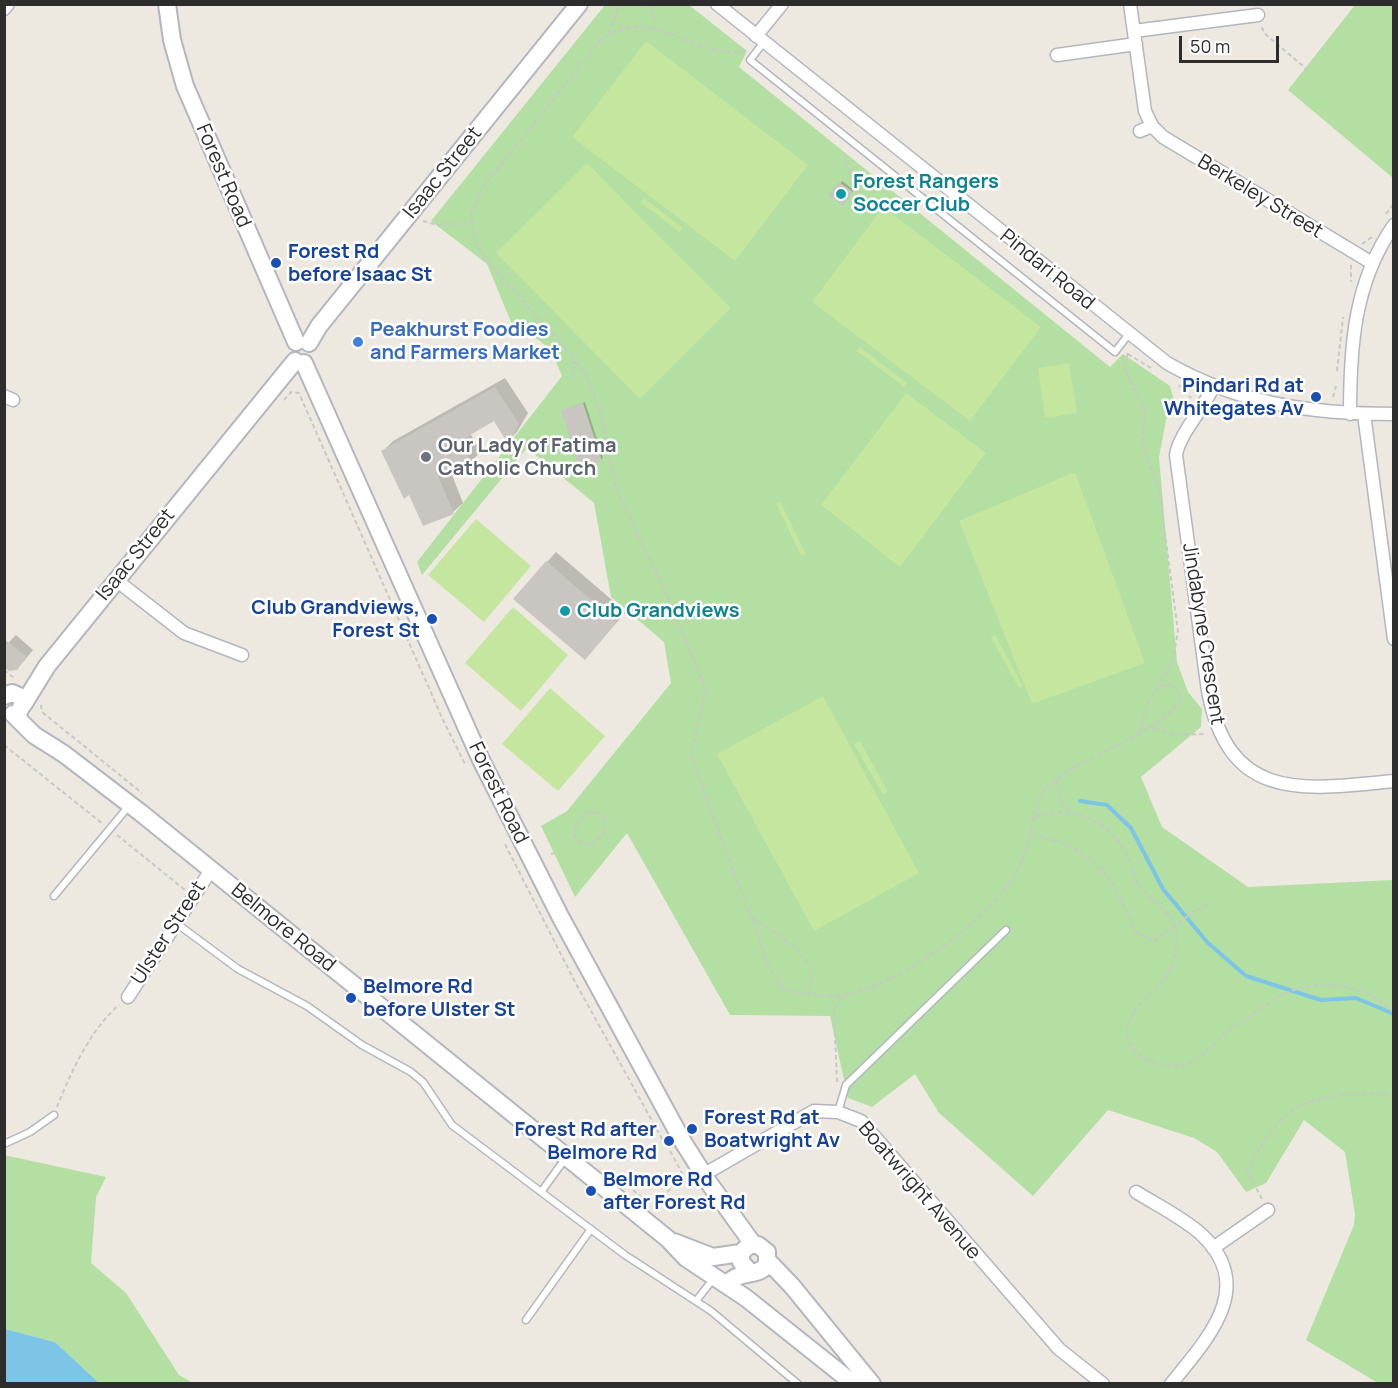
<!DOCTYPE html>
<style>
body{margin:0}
#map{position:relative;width:1398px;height:1388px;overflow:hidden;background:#ede9e1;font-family:Manrope,sans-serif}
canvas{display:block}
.frame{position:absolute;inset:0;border:6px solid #2d2d2d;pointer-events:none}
.scale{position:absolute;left:1179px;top:36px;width:100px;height:27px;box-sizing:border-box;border:3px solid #2d2d2d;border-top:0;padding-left:8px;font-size:18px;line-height:21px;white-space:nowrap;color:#2d2d2d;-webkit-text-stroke:4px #fff;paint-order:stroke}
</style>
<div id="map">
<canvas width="1398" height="1388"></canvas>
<div class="frame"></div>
<div class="scale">50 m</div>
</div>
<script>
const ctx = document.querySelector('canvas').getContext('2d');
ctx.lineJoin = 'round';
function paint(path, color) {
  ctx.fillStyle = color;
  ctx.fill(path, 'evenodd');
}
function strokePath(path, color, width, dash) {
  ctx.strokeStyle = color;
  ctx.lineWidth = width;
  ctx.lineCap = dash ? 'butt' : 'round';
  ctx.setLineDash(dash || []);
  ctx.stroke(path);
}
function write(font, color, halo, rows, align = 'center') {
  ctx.font = font + ' Manrope,sans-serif';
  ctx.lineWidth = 5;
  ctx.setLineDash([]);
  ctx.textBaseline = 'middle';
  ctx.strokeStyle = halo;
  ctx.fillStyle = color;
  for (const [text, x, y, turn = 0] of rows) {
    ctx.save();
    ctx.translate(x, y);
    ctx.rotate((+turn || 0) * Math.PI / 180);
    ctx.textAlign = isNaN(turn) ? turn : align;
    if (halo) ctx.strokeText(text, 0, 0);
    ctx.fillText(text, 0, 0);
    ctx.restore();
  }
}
paint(new Path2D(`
 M605 5H689L747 51 739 67 1110 367 1123 354 1170 386 1174 400 1166 420 1159 457 1177 662 1188 692 1202 709 1201 727 1141 777 1162 827 1248 887 1393 880V1383H1378L1306 1340 1354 1225 1355 1214 1345 1152 1304 1120 1266 1183 1246 1192 1217 1152 1194 1138 1108 1110 1033 1196 939 1113 915 1074 872 1107 848 1098 830 1016 730 1015 627 833 575 897 541 826 567 811 671 683 664 642 611 597 594 503 527 448 422 575 417 562 562 376C550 346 543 339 513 327L487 264 431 221Z
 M1355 5H1393V178L1288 90Z
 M4 1155 106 1177 96 1197 91 1263 126 1293 179 1375 193 1383H99L55 1342 5 1329Z`), '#b3dfa2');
paint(new Path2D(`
 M646 41 808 165 735 261 572 137Z
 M587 163 731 308 640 399 496 253Z
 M644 198 683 228 680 232 640 202Z
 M883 207 1041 327 970 421 812 302Z
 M860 347 907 383 904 387 857 351Z
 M1069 363 1077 413 1045 418 1038 368Z
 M906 393 986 453 900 567 821 505Z
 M1075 472 1145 663 1032 704 959 521Z
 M780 501 806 554 801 556 776 503Z
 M476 519 531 566 484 622 428 575Z
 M513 607 568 655 521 711 465 663Z
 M995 635 1023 686 1019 688 991 638Z
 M550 688 605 736 558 791 502 744Z
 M823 696 919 873 814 931 717 754Z
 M860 741 888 792 883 795 854 744Z`), '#c4e69e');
paint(new Path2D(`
 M5 1329 55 1342 99 1383H5Z`), '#7cc5e7');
paint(new Path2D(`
 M842 181 854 190 845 202 831 195Z
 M505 378 528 413 517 432 508 441 494 419 470 433 481 452 471 461 450 470 463 503 453 512 409 493 383 451 393 441Z
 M585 402 603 458 601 460 563 411Z
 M556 552 626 612 585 658 547 562Z
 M16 635 33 650 24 661 4 647Z`), '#0003');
strokePath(new Path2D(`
 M1080 801 1107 805 1131 828 1163 889 1207 942 1246 976 1321 1000 1356 998 1394 1014`), '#7cc5e7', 4);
paint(new Path2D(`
 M839 182 853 192 843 206 829 195Z
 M495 387 519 424 508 444 494 421 460 441 472 463 438 476 454 514 423 526 409 495 404 499 381 451Z
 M583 403 602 461 580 469 561 410Z
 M546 561 617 622 585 660 513 599Z
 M4 639 27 657 17 670 9 671 4 667Z`), '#c9c5c0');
const lane = new Path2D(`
 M764 42 750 60 1115 352 1128 335
 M54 896 128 807
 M176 923 238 969 307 1006 362 1045 411 1072 423 1082 452 1125 625 1255 711 1311 798 1384
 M838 1112 846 1085 1006 930
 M4 1144 30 1132 54 1115
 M541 1192 565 1159
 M696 1301 714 1278
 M526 1320 591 1229`);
const street = new Path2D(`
 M717 4 1167 363C1238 404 1313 414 1394 414
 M1130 4 1145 111 1152 126 1163 137 1372 263
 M4 9 8 4
 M1134 31 1258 15
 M756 36 782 4
 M1057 55 1136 44
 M1140 131 1152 126
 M1213 387C1203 410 1179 434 1176 455L1208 691C1229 803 1303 790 1394 781
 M4 396 13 400
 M1350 414C1350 346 1354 282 1394 225
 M1364 414 1394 639
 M116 580 184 633 242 655
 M128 997 211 870
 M703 1175 814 1111 838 1112 861 1121 1059 1349 1103 1384
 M1136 1192C1157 1205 1183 1218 1201 1234 1258 1287 1207 1339 1171 1384
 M1213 1248 1268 1210`);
const secondary = new Path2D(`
 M167 4 172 40 185 86 296 342
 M309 343 319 326 579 4
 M304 363 481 760 560 916 683 1142 709 1183 753 1244
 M4 696 12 693 21 697 23 703 19 712
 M23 705 47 666 295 361
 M13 714 34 735 64 754 141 813 668 1239 686 1258 746 1298 854 1384
 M674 1242 713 1257 741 1253
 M768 1261 792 1286 872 1384
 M727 1284C741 1269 756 1278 767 1265V1252L758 1245H749L741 1253V1262L750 1272`);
strokePath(lane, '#b4b6bf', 9);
strokePath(street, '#b4b6bf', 15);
strokePath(secondary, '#b4b6bf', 20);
strokePath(new Path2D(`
 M647 4 656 20
 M1262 27 1264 33 1310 72
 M608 33 620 4
 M746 51C690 60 650 0 599 42L483 187 471 214 474 241 485 258 571 355 587 377 600 411 617 491 662 584 706 689 691 756 748 911 753 918 768 966 784 990C802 992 825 998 843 995 900 986 996 916 1021 863 1031 842 1032 802 1048 786 1075 758 1164 733 1180 699L1178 690 1173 685H1159L1148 703 1139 732
 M846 155 844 158 860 194
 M1386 214 1394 203
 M423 221 434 224H470
 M1362 244 1372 237
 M1351 265V282
 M1128 353 1124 367 1145 411 1142 444 1159 489 1178 631 1173 660 1159 685
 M1128 354 1151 368
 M1337 371 1343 317
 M573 379 574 361
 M1179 385 1191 398
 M1333 397 1336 386
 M284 400 291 392 299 393 443 720 465 764
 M4 670 14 678
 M41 705 42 712 142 793
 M1148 726 1175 735 1206 734
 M4 745 103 824
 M1057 779 1060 801 1068 811
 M589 812 599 813 604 818V833L595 842 583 845 575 838C574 826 579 818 589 812Z
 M1035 817C1072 804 1107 819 1126 854 1132 863 1131 874 1137 883 1149 900 1178 913 1177 937 1176 948 1175 962 1169 972 1156 996 1104 1022 1138 1054 1147 1063 1173 1069 1185 1065 1202 1059 1211 1046 1224 1034 1231 1027 1242 1022 1250 1016 1264 1007 1280 993 1297 989 1331 979 1369 987 1394 1013
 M1031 834 1069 845 1094 862 1114 885 1136 932 1153 941C1173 930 1189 911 1208 905
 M117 835 185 890
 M505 844 575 982 665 1144
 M551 854 554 853
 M753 918C777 936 823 956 808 991
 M837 1082 834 1012 841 996
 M57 1107C71 1072 90 1030 119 1005
 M670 1151 682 1173
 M610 1171 645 1200
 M646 1199C666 1196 672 1190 682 1173
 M1262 1199 1247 1171C1259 1149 1270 1128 1290 1112 1310 1096 1370 1089 1394 1097`), '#c8c8c8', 2, [4.5, 3]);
strokePath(lane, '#fff', 6);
strokePath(street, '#fff', 12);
strokePath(secondary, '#fff', 16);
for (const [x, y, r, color] of [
 [841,194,6,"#0f9aa8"],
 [276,263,6,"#1a4fb4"],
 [358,342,6,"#3f7fe0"],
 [1316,397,6,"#1a4fb4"],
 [426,457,6,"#6b7280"],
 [565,611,6,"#0f9aa8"],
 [432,619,6,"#1a4fb4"],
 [351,998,6,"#1a4fb4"],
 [692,1129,6,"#1a4fb4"],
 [669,1141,6,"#1a4fb4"],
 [591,1191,6,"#1a4fb4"]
]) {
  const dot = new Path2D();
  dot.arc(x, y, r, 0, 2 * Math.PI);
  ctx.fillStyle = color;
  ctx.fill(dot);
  strokePath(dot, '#fff', 2);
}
write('20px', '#2d2d2d', '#fff', [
 ["Isaac Street",443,173,-51],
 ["Forest Road",223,176,67],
 ["Berkeley Street",1260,197,31],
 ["Pindari Road",1047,270,39],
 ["Isaac Street",136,555,-51],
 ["Jindabyne Crescent",1203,634,81],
 ["Forest Road",498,793,64],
 ["Belmore Road",283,928,39],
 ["Ulster Street",169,933,-57],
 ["Boatwright Avenue",919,1191,49]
]);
write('bold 20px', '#0d838f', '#fff', [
 ["Forest Rangers",853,182],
 ["Soccer Club",853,205],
 ["Club Grandviews",577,611]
], 'left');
write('bold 20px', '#164399', '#fff', [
 ["Forest Rd",288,252],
 ["before Isaac St",288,275],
 ["Pindari Rd at",1304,386,"right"],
 ["Whitegates Av",1304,409,"right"],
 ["Club Grandviews,",420,608,"right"],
 ["Forest St",420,631,"right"],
 ["Belmore Rd",363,987],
 ["before Ulster St",363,1010],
 ["Forest Rd at",704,1118],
 ["Boatwright Av",704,1141],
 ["Forest Rd after",657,1130,"right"],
 ["Belmore Rd",657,1153,"right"],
 ["Belmore Rd",603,1180],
 ["after Forest Rd",603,1203]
], 'left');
write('bold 20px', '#366cbe', '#fff', [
 ["Peakhurst Foodies",370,330],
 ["and Farmers Market",370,353]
], 'left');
write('bold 20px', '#5b616d', '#fff', [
 ["Our Lady of Fatima",438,446],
 ["Catholic Church",438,469]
], 'left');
</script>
